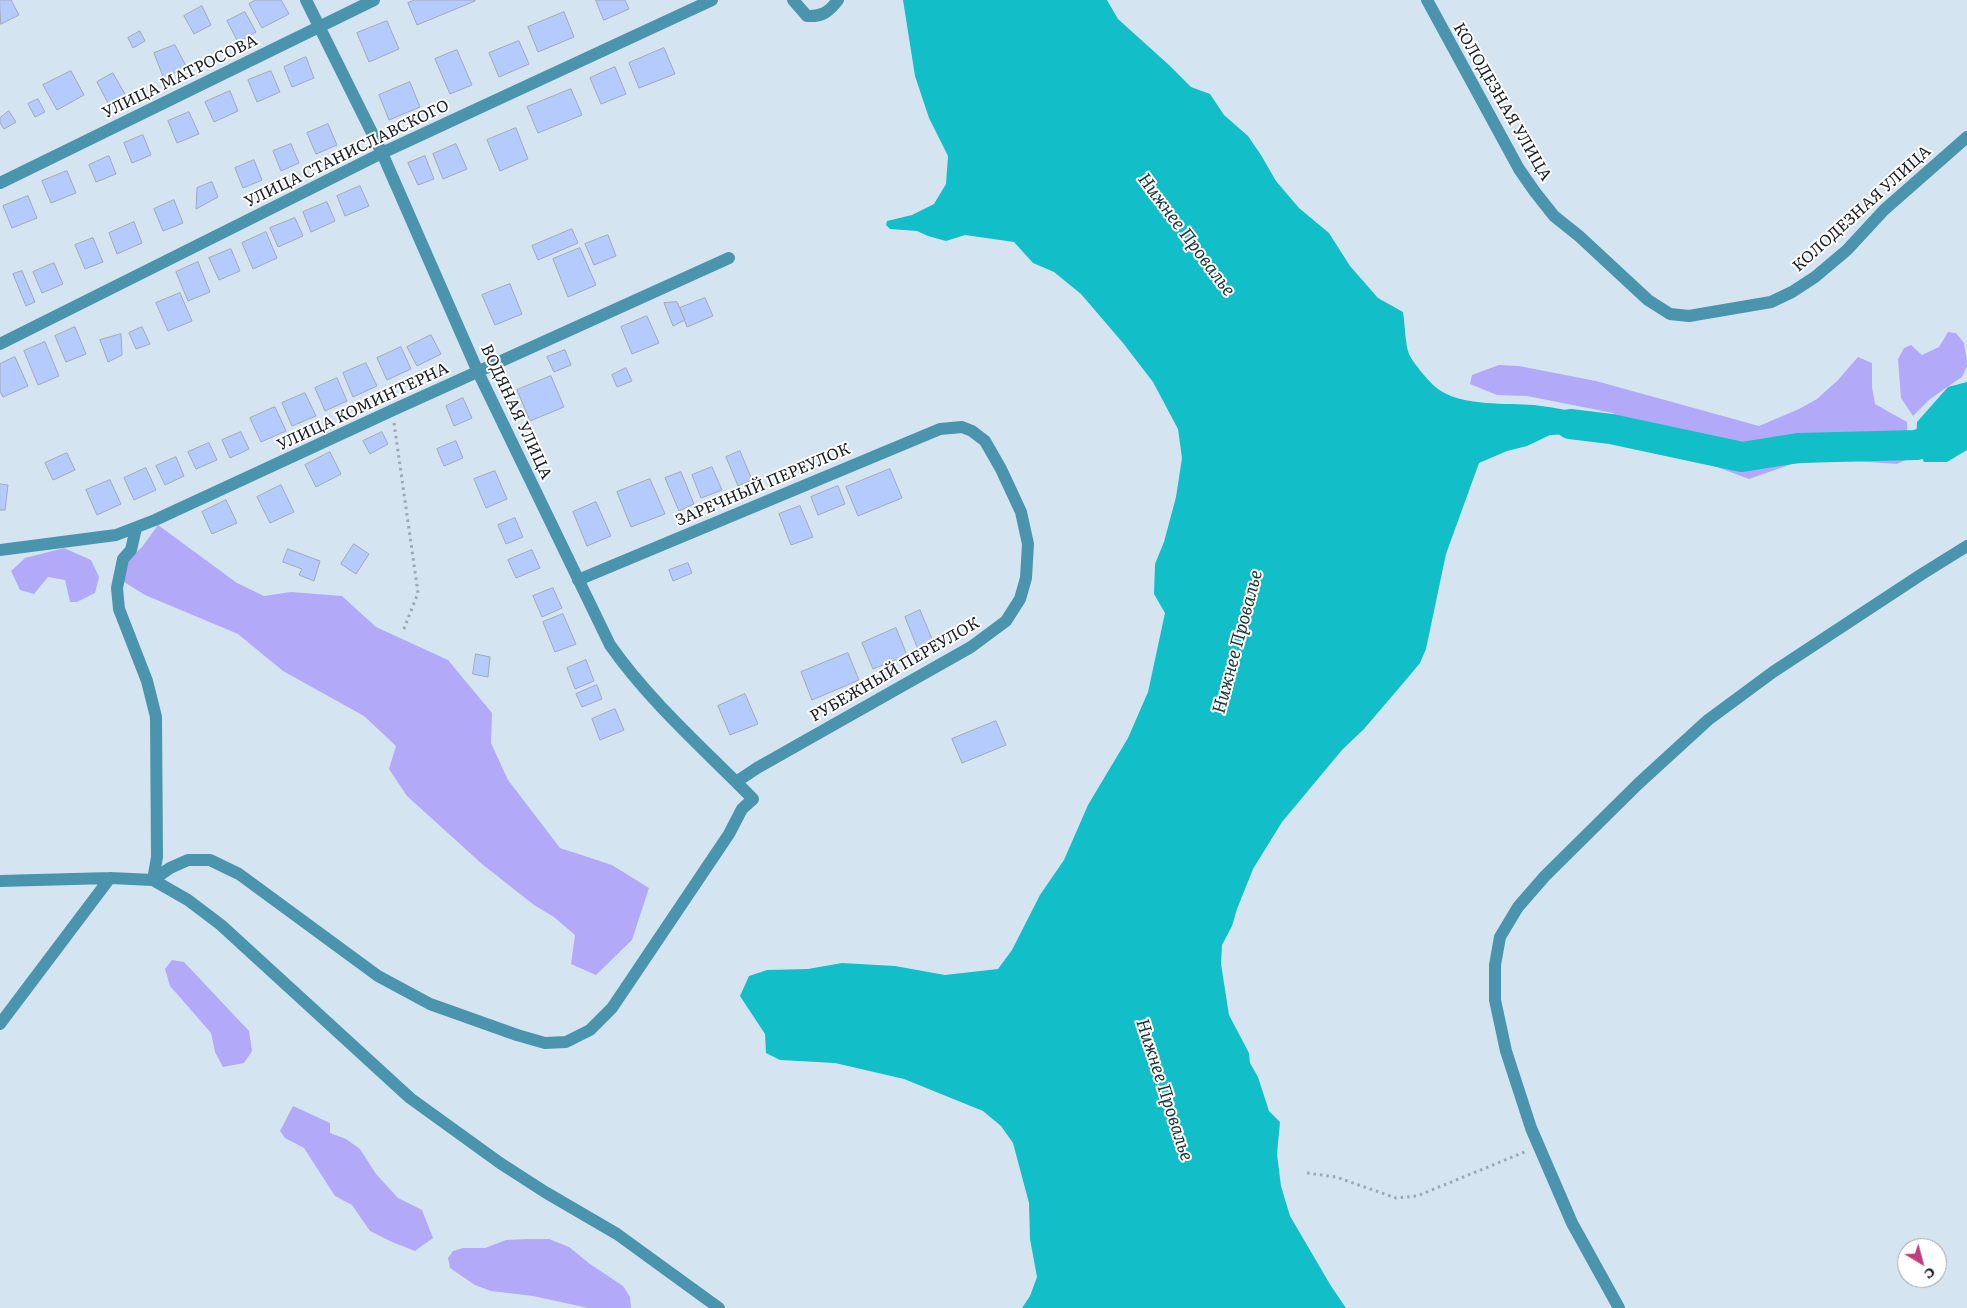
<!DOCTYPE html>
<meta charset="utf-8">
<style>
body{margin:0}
#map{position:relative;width:1967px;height:1308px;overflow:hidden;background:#d5e4f1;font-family:Literata,serif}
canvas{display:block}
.north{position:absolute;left:1897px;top:1238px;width:50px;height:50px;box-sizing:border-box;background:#fff;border:1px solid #a2a4a6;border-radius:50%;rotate:143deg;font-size:14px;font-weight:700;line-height:20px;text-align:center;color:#161c21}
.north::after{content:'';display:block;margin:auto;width:18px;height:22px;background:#c13c7e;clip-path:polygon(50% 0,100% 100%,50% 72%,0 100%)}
</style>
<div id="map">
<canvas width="1967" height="1308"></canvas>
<div class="north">С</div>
</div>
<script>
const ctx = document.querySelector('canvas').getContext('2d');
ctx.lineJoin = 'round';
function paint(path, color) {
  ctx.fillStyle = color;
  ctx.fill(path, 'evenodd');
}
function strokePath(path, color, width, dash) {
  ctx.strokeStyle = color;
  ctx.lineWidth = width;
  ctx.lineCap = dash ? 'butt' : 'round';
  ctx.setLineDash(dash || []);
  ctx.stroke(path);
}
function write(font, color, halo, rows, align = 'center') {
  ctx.font = font + ' Literata,serif';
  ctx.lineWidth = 4;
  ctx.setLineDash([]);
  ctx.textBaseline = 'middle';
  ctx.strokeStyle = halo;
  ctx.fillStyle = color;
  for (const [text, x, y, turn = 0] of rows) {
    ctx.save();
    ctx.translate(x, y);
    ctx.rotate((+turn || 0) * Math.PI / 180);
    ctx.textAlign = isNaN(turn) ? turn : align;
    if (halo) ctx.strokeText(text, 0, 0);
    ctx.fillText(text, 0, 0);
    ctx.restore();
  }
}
paint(new Path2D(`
 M1948 332 1956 333 1964 343 1967 361V366L1962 377 1930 399 1913 416 1901 398 1898 359 1904 348 1911 345 1922 355 1939 347Z
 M1858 357 1872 363V387L1875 404 1907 422 1908 459 1897 464 1841 460 1792 464 1749 479 1717 467 1634 443 1613 413 1527 396 1497 395 1470 384 1472 375 1499 365 1519 366 1596 381 1759 426 1799 409 1817 399 1838 380Z
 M158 525 237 583 264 596 291 592 342 596 376 627 448 660 492 713 491 743 508 780 560 848 612 865 649 888 632 940 596 975 571 964 575 935 554 917 534 905 482 864 407 796 389 769 396 746 364 716 283 671 238 634 145 595 113 575 142 547Z
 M64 548 91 560 99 577 95 593 77 602H70L65 580 48 577 34 594 20 590 11 571 25 558Z
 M172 960 184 962 249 1031 252 1051 244 1063 223 1067 215 1052 211 1033 170 986 165 969Z
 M293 1106 330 1123V1133L346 1139 360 1149 376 1174 398 1198 422 1210 433 1238 415 1251 392 1242 370 1231 352 1205 335 1196 304 1148 285 1138 280 1131Z
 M527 1239H549L569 1247 590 1264 623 1286 630 1297 631 1308H588L533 1296 491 1291 475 1285 450 1268 448 1258 453 1251 463 1248H485L506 1240Z`), '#b2aaf8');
paint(new Path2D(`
 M903 0H1107L1118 19 1169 65 1191 87 1210 94 1224 115 1248 136 1261 155 1276 181 1299 208 1329 233 1350 266 1378 298 1403 312C1405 323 1405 344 1409 354 1413 363 1432 386 1441 391 1464 406 1507 403 1534 405 1558 408 1582 413 1605 418L1611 429 1602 437 1574 434 1550 435 1527 446 1507 451 1479 463 1446 554 1426 649 1420 663 1405 681 1364 729 1342 750 1282 822 1253 869 1237 909 1232 926 1222 945 1221 964 1229 1015 1249 1053 1250 1063 1258 1077 1269 1111 1280 1122 1277 1154 1281 1186 1290 1216 1331 1286 1346 1308H1022L1030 1296 1037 1277 1030 1239 1029 1203 1013 1143 1001 1126 983 1111 904 1079 835 1063 780 1060 766 1053 765 1034 740 996 749 976 767 970 808 969 842 963 895 966 945 975 998 969 1012 950 1040 895 1064 860 1088 805 1128 738 1148 692 1165 613 1154 594 1155 564 1164 542 1176 497 1182 458 1178 429 1153 382 1123 343 1081 294 1054 272 1033 263 1014 242 965 235 946 241 928 236 917 231 890 229 886 225 887 221 912 215 934 204 946 184 948 156 929 118 915 76Z
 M1967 382V450L1947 462H1924L1916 445 1917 422 1948 387Z`), '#12bfc8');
strokePath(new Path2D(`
 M1570 424 1611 429 1742 457 1798 448 1916 445 1950 435 1967 426`), '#12bfc8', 30);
const building = new Path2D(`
 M0 0H11L19 15 1 24Z
 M256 0H281L289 14 262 28 249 4Z
 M415 0H475V1L417 25 408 3Z
 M596 0H625L629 9 604 20Z
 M202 6 211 25 194 34 184 16Z
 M245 12 256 32 238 42 227 21Z
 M564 12 574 37 538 52 528 27Z
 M387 21 399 49 369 62 357 33Z
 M140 31 145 41 133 48 128 38Z
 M519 41 529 64 499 77 489 53Z
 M175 45 186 66 164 79 154 53Z
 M664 48 675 74 639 88 629 63Z
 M457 50 472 85 450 94 435 59Z
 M306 57 314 78 292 87 284 67Z
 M615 67 626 94 601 104 590 78Z
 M71 71 84 95 57 110 43 85Z
 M271 71 280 92 257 102 248 80Z
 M113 73 126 96 109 105 97 82Z
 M410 82 420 107 389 120 379 95Z
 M571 89 582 115 538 133 527 107Z
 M230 91 238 111 214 122 205 102Z
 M38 99 45 112 35 117 28 104Z
 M9 111 16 122 4 129 0 123V118Z
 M189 112 199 134 177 143 168 121Z
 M328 124 337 145 316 154 307 133Z
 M516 128 528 159 500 171 487 140Z
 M143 135 151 155 132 163 124 143Z
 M291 144 299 163 281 171 273 151Z
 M456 144 467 169 443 179 433 154Z
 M109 156 116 174 96 182 89 165Z
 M425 156 434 179 418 185 408 163Z
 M254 160 262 180 243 188 235 168Z
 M67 171 76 193 51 203 42 181Z
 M212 182 218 197 196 209 197 188Z
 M360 186 369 206 345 216 337 196Z
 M28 196 37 218 12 228 3 206Z
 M174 200 183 223 163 231 154 209Z
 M327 202 335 221 311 232 303 212Z
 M295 218 303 236 278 247 270 228Z
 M134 222 142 243 117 254 109 233Z
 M572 229 578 243 538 260 532 246Z
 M266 232 277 258 253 269 242 243Z
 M608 235 616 256 594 265 585 244Z
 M93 238 103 262 85 269 75 245Z
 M580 248 596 285 568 297 553 259Z
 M231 249 240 271 219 280 209 258Z
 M198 262 210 292 188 301 176 272Z
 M54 263 63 284 42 293 33 272Z
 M22 271 35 302 26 306 13 274Z
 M510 284 522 314 495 325 482 295Z
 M180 293 192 321 168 331 156 303Z
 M705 298 713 316 687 327 680 308Z
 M677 302 685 320 673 326 664 303Z
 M647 316 659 343 632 354 621 327Z
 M75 327 86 354 66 362 55 336Z
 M142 327 150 344 136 349 129 333Z
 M121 334 122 355 108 362 100 340Z
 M431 335 441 354 417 366 407 347Z
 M45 342 59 376 38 385 24 351Z
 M401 347 411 369 387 380 377 358Z
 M565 350 571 365 554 372 547 357Z
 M15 357 28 386 3 397 0 391V364Z
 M366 363 377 386 353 397 343 373Z
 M626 368 632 381 617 387 612 375Z
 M551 376 564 407 530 421 517 390Z
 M337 378 347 401 325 411 315 388Z
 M305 393 316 416 292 426 282 403Z
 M463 398 472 418 454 426 446 406Z
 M275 407 286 431 261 442 250 418Z
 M241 432 249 449 230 458 222 440Z
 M382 432 388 444 370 454 363 441Z
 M456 441 463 458 444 466 437 449Z
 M209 443 217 460 196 469 188 452Z
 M740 451 752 480 738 486 726 457Z
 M330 452 341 474 316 487 305 465Z
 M67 453 75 470 53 480 45 463Z
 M176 457 184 476 165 485 156 466Z
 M712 467 722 490 701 498 692 475Z
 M146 468 156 490 134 500 124 478Z
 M890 469 902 498 858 516 846 487Z
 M495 471 507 499 486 508 474 479Z
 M681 472 694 504 679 511 665 478Z
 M650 479 665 514 631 527 617 492Z
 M110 480 121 504 97 515 86 490Z
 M0 484 8 485 5 510H0Z
 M281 485 294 512 270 523 257 497Z
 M838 486 845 504 818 515 811 497Z
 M226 500 237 523 212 534 202 512Z
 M596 502 611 536 587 546 573 512Z
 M800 506 813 537 791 545 779 514Z
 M515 518 523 537 506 544 498 525Z
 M354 544 369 554 356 574 341 564Z
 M288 549 320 561 314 581 299 575 302 569 283 562Z
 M532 550 540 568 516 578 508 560Z
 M688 563 692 573 673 581 669 570Z
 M553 588 562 608 542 617 533 596Z
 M920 610 935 646 919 652 905 617Z
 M563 614 576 644 555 652 543 622Z
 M896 628 907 655 873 669 862 643Z
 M848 653 859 680 812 700 801 672Z
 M476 654 490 657 488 677 473 674Z
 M586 660 594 681 575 689 567 668Z
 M597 685 602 699 582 707 576 694Z
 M745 694 758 724 730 735 718 706Z
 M615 709 624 730 600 740 592 719Z
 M996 721 1006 745 962 763 952 739Z`);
paint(building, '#b5cbfd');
strokePath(building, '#a1a8b8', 1);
strokePath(new Path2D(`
 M394 423 418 593 403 631
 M1307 1173 1336 1177 1396 1198 1417 1196 1527 1151`), '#9ca8b2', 3, [2.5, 4]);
strokePath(new Path2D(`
 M793 0 807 16C822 17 829 12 838 0
 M1427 0 1519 169 1535 192 1554 216 1579 236 1648 300 1670 314 1689 316 1771 302 1792 292 1815 277 1847 250 1884 210 1967 137
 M0 183 374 0
 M0 344 382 153 712 0
 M136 528 131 550 123 559 117 588 119 609 147 681 156 717 157 857 153 880
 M0 550 116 535 155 520 393 410 729 258
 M578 580 940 429 962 427 972 431 985 441 1001 469 1021 512 1028 544 1026 578 1020 599 1006 621 971 647 757 768 736 782
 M153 880 170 868 188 860H210L239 874 378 976 430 1004 517 1035 545 1043 566 1042 590 1030 612 1008 729 834 742 809 753 799C704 749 650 702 610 645L478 372 382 153 306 0
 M0 881 110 878 153 880 188 900 221 925 410 1098 500 1163 545 1192 617 1234 719 1308
 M0 1024 110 878
 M1619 1308 1572 1223 1531 1128 1506 1051 1495 1000V965L1500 937 1518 907 1545 876 1638 784 1708 720 1773 672 1922 574 1967 546`), '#4b94ad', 12);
write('16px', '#161c21', '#fff', [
 ["УЛИЦА МАТРОСОВА",180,77,-26],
 ["КОЛОДЕЗНАЯ УЛИЦА",1502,102,60],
 ["УЛИЦА СТАНИСЛАВСКОГО",347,154,-26],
 ["КОЛОДЕЗНАЯ УЛИЦА",1862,209,-42],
 ["УЛИЦА КОМИНТЕРНА",363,407,-25],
 ["ВОДЯНАЯ УЛИЦА",516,412,65],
 ["ЗАРЕЧНЫЙ ПЕРЕУЛОК",763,485,-23],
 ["РУБЕЖНЫЙ ПЕРЕУЛОК",895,670,-30]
]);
write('italic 18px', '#1b3335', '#fff', [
 ["Нижнее Провалье",1186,235,53],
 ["Нижнее Провалье",1238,642,-75],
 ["Нижнее Провалье",1164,1090,72]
]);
</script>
